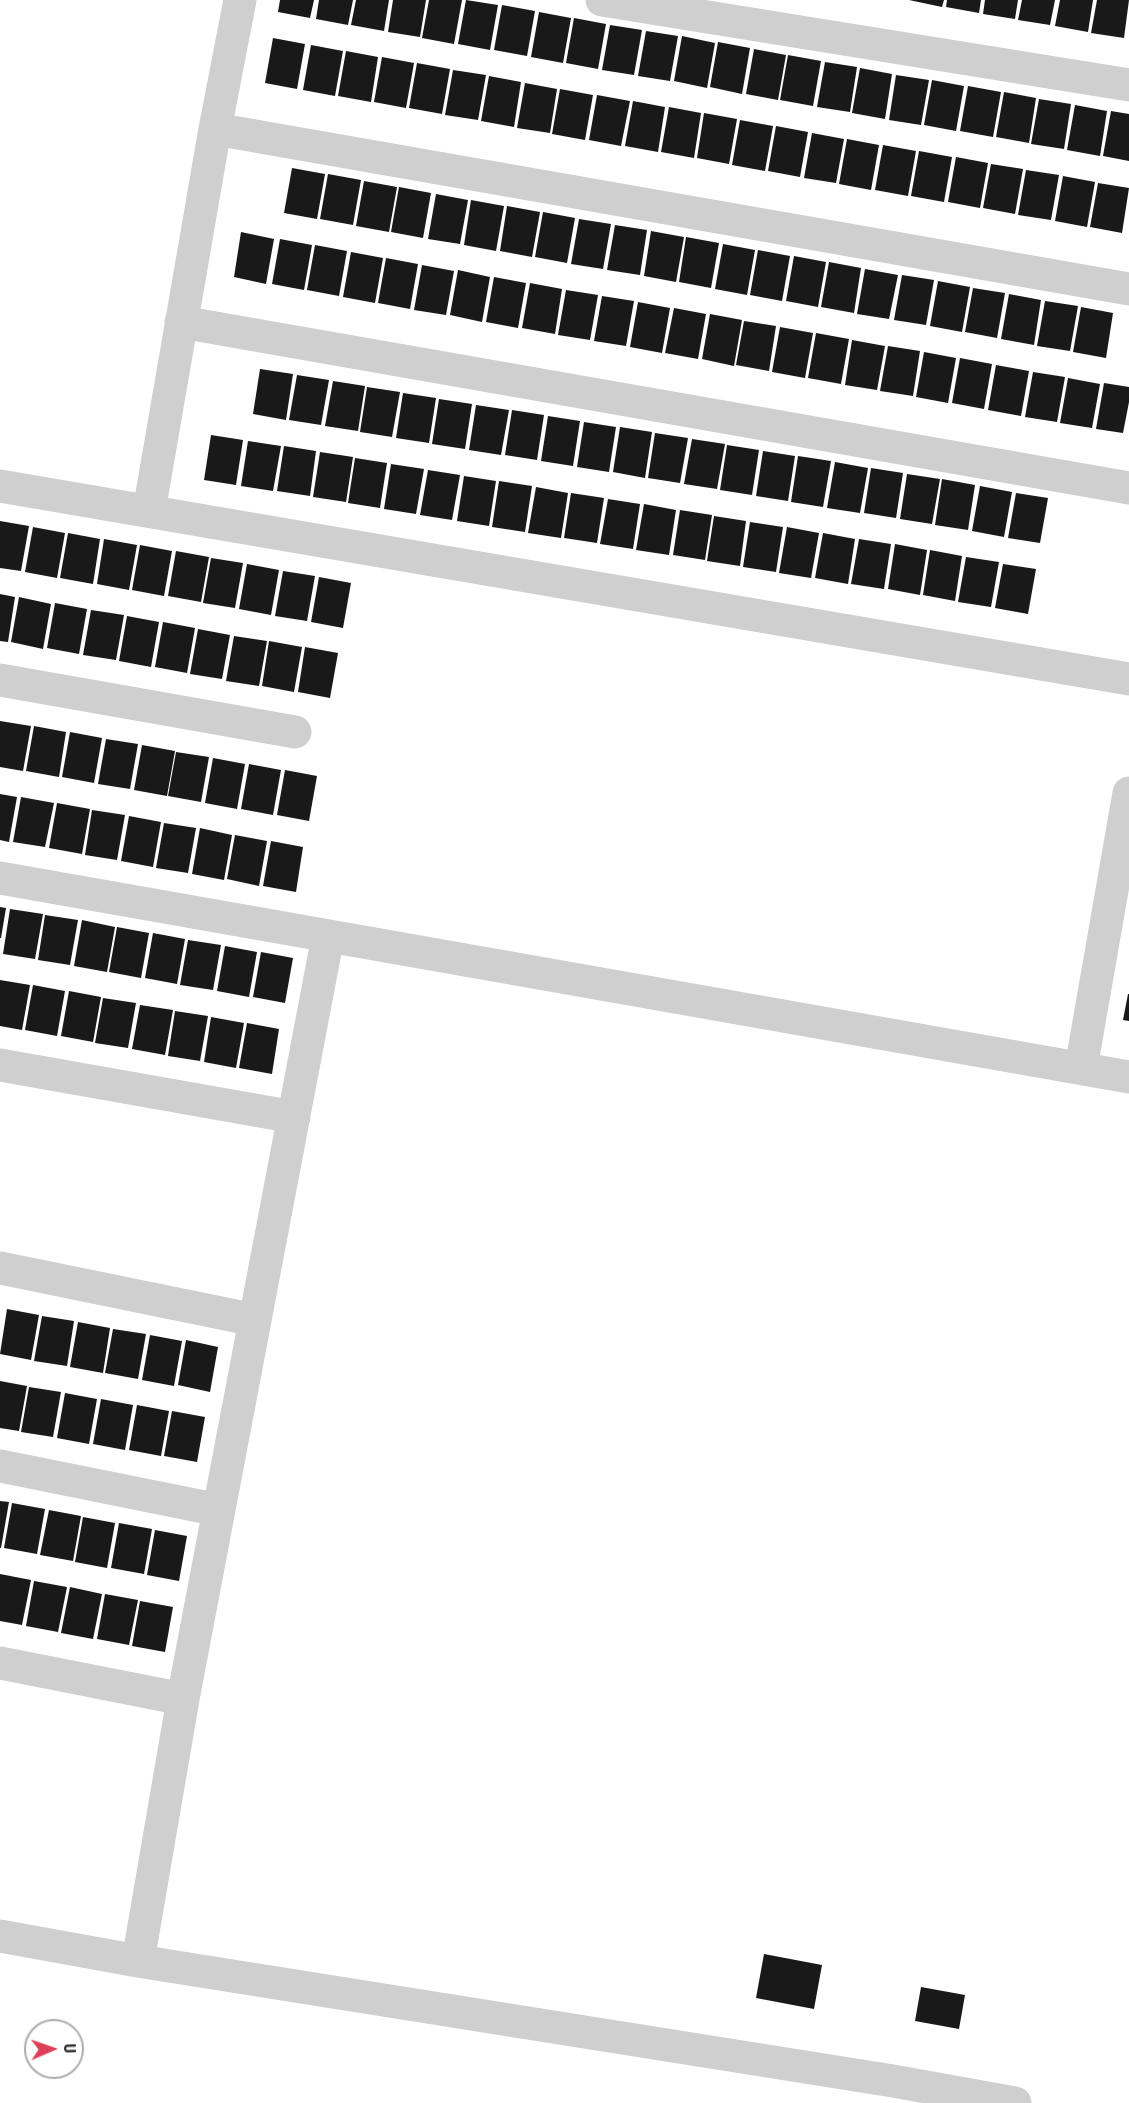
<!DOCTYPE html>
<style>
body{margin:0}
#map{position:relative;width:1129px;height:2103px;overflow:hidden;background:#fff;font-family:"Asap Condensed",sans-serif}
canvas{display:block}
.north{position:absolute;left:24px;top:2019px;width:60px;height:60px;box-sizing:border-box;background:#fff;border:2px solid #adadad;border-radius:50%;rotate:88deg;font-size:16px;font-weight:700;line-height:24px;text-align:center;color:#323232}
.north::after{content:'';display:block;margin:auto;width:21px;height:27px;background:#de4058;clip-path:polygon(50% 0,100% 100%,50% 72%,0 100%)}
</style>
<div id="map">
<canvas width="1129" height="2103"></canvas>
<div class="north">U</div>
</div>
<script>
const ctx = document.querySelector('canvas').getContext('2d');
ctx.lineJoin = 'round';
function paint(path, color) {
  ctx.fillStyle = color;
  ctx.fill(path, 'evenodd');
}
function strokePath(path, color, width, dash) {
  ctx.strokeStyle = color;
  ctx.lineWidth = width;
  ctx.lineCap = dash ? 'butt' : 'round';
  ctx.setLineDash(dash || []);
  ctx.stroke(path);
}
paint(new Path2D(`
 M280 0H314L310 18 278 12Z
 M319 0H353L348 25 316 19Z
 M356 0H389L384 31 351 25Z
 M393 0H426L420 37 388 32Z
 M429 0H462L454 44 422 38Z
 M466 0 498 5 490 50 458 44Z
 M909 0H944L942 7Z
 M947 0H981L979 13 946 7Z
 M985 0H1018L1015 19 983 14Z
 M1022 0H1055L1050 25 1018 20Z
 M1060 0H1093L1088 32 1055 26Z
 M1097 0H1129L1124 38 1091 33Z
 M502 5 535 11 527 56 494 50Z
 M539 12 571 18 563 63 531 57Z
 M574 18 606 24 598 69 566 63Z
 M610 25 642 30 634 75 602 70Z
 M646 31 678 36 670 81 638 76Z
 M682 36 715 43 707 88 674 81Z
 M273 38 305 44 297 89 265 83Z
 M718 42 750 48 742 94 710 87Z
 M311 45 343 51 335 96 303 90Z
 M754 49 786 55 778 100 746 94Z
 M346 51 378 57 371 102 338 96Z
 M788 55 821 61 813 106 780 100Z
 M382 57 414 63 406 108 374 102Z
 M825 62 857 67 850 112 817 107Z
 M417 63 450 69 442 114 409 108Z
 M860 68 892 74 885 119 852 113Z
 M453 70 486 75 478 120 445 115Z
 M896 75 929 80 921 125 889 120Z
 M489 76 521 82 514 127 481 121Z
 M932 80 964 86 956 131 924 125Z
 M525 83 557 89 550 133 517 128Z
 M968 86 1001 92 993 137 960 131Z
 M560 89 593 95 585 140 552 134Z
 M1004 92 1036 98 1029 143 996 137Z
 M597 95 630 101 621 146 589 140Z
 M1039 99 1071 104 1064 149 1031 144Z
 M633 101 665 107 658 152 625 146Z
 M1075 105 1107 111 1100 156 1067 150Z
 M669 107 701 113 694 158 661 152Z
 M1111 111 1129 114V161L1103 156Z
 M704 113 737 119 729 164 697 158Z
 M740 120 773 126 765 171 732 165Z
 M776 126 808 132 800 177 768 171Z
 M812 133 844 139 836 183 804 178Z
 M847 139 879 145 871 190 839 184Z
 M883 145 916 151 908 196 875 190Z
 M919 151 952 157 944 202 911 196Z
 M956 157 988 163 980 208 948 202Z
 M991 164 1023 169 1015 214 983 208Z
 M292 168 325 174 317 219 284 213Z
 M1026 170 1059 175 1051 220 1018 215Z
 M328 174 361 180 353 225 320 219Z
 M1063 176 1095 182 1087 227 1055 221Z
 M364 181 397 187 389 232 356 226Z
 M1098 183 1129 188 1122 233 1090 227Z
 M399 187 431 193 423 238 391 232Z
 M436 194 468 200 460 244 428 239Z
 M471 200 504 206 496 251 464 245Z
 M507 206 540 212 532 257 500 251Z
 M543 212 575 218 567 263 535 257Z
 M579 219 611 224 603 269 571 264Z
 M615 225 647 230 640 275 607 270Z
 M651 231 684 237 676 282 644 276Z
 M241 232 274 239 266 284 234 277Z
 M686 237 719 243 711 288 679 282Z
 M280 239 312 245 304 290 272 284Z
 M723 244 755 250 747 295 715 289Z
 M315 245 347 251 339 296 307 290Z
 M758 250 790 256 782 301 750 295Z
 M351 252 383 258 375 303 343 297Z
 M794 256 826 262 818 307 786 301Z
 M386 258 418 264 410 309 378 303Z
 M829 262 861 268 854 313 821 307Z
 M422 265 454 271 446 315 414 310Z
 M865 269 898 275 889 319 857 314Z
 M458 270 490 277 482 322 450 315Z
 M902 275 934 280 926 325 894 320Z
 M494 277 526 283 518 328 486 322Z
 M938 281 970 287 962 332 930 326Z
 M530 283 562 289 555 334 522 328Z
 M973 288 1005 293 997 338 965 332Z
 M566 290 598 295 590 340 558 335Z
 M1009 294 1041 300 1034 345 1001 339Z
 M602 296 634 301 626 346 594 341Z
 M1045 301 1078 306 1070 351 1037 346Z
 M638 302 670 308 662 353 630 347Z
 M1081 307 1113 313 1106 358 1073 352Z
 M674 308 706 314 698 359 665 353Z
 M710 314 742 320 734 366 702 359Z
 M744 321 776 326 769 371 736 365Z
 M780 327 813 333 805 378 772 372Z
 M816 333 849 339 841 384 808 378Z
 M852 340 885 346 877 390 845 385Z
 M888 346 920 351 913 396 880 391Z
 M924 352 956 358 948 403 916 397Z
 M960 358 992 364 984 409 952 403Z
 M996 365 1029 371 1021 416 988 410Z
 M260 369 293 374 286 420 253 414Z
 M1033 372 1065 377 1057 422 1025 417Z
 M297 375 329 380 321 425 289 420Z
 M1068 378 1100 384 1092 428 1060 423Z
 M333 381 365 386 358 431 325 426Z
 M1104 383 1129 387V402L1123 433 1096 429Z
 M367 387 400 392 392 437 360 432Z
 M403 393 436 398 429 443 396 438Z
 M439 399 472 404 465 449 432 444Z
 M476 405 509 410 501 455 469 450Z
 M512 410 544 415 537 460 505 455Z
 M548 416 580 421 573 466 541 461Z
 M584 422 616 427 609 472 577 467Z
 M620 427 652 432 645 478 613 472Z
 M655 433 688 438 680 483 648 478Z
 M211 435 243 440 236 485 204 480Z
 M692 439 725 444 717 489 684 484Z
 M248 441 281 446 273 491 241 486Z
 M727 445 759 450 752 495 720 490Z
 M284 446 316 451 310 496 277 491Z
 M763 451 795 456 788 501 756 496Z
 M320 452 353 457 346 502 313 497Z
 M798 456 831 461 823 507 791 502Z
 M355 458 387 463 380 508 348 503Z
 M835 462 868 468 860 513 827 508Z
 M391 464 424 469 416 514 384 509Z
 M871 468 903 473 896 518 864 513Z
 M428 470 460 475 452 520 420 515Z
 M907 474 940 479 932 524 900 519Z
 M464 476 496 481 489 526 457 521Z
 M942 479 975 485 968 530 935 525Z
 M499 481 532 486 525 532 492 527Z
 M980 486 1012 492 1004 537 972 531Z
 M536 487 568 493 561 538 528 533Z
 M571 493 604 498 597 543 564 538Z
 M1016 493 1048 498 1040 543 1008 538Z
 M608 499 640 504 633 549 600 544Z
 M644 504 676 510 669 555 636 550Z
 M680 510 712 515 705 560 673 555Z
 M714 516 746 521 740 566 707 561Z
 M0 521 29 526 21 571 0 568Z
 M750 522 783 527 776 572 743 567Z
 M33 527 65 533 57 578 25 572Z
 M787 527 819 533 811 578 779 573Z
 M68 533 100 539 93 584 60 578Z
 M823 533 855 539 848 584 815 578Z
 M104 539 137 545 129 590 97 584Z
 M859 539 891 544 884 589 851 584Z
 M895 544 927 550 920 595 888 589Z
 M140 545 172 551 164 596 132 590Z
 M930 550 962 556 955 601 923 595Z
 M176 551 209 557 201 602 168 596Z
 M966 557 999 562 991 607 958 602Z
 M211 558 243 563 235 608 203 603Z
 M247 564 279 570 271 615 239 609Z
 M1003 564 1036 569 1028 614 995 608Z
 M283 571 315 576 307 621 275 616Z
 M319 577 351 583 343 628 311 622Z
 M0 594 15 597 8 642 0 641Z
 M19 597 51 604 43 649 11 642Z
 M55 603 87 609 79 654 47 648Z
 M91 610 124 615 116 660 83 655Z
 M127 616 159 622 151 667 119 661Z
 M163 622 195 628 187 673 155 667Z
 M198 629 230 635 222 679 190 674Z
 M234 636 267 641 259 686 226 681Z
 M269 641 302 647 294 692 262 686Z
 M305 647 338 653 330 698 298 692Z
 M0 721 31 726 23 771 0 767Z
 M34 726 66 732 59 777 26 771Z
 M70 732 102 738 94 783 62 777Z
 M106 739 138 744 130 789 98 784Z
 M142 745 175 751 167 796 134 790Z
 M176 752 209 757 201 802 168 796Z
 M213 758 245 764 237 809 205 803Z
 M249 764 281 770 273 815 241 809Z
 M285 770 317 776 309 821 277 815Z
 M0 794 17 797 9 842 0 840Z
 M21 797 54 803 45 847 13 842Z
 M57 803 90 809 82 854 49 848Z
 M92 810 125 815 117 860 85 855Z
 M129 816 161 822 153 867 121 861Z
 M164 823 196 828 188 873 156 868Z
 M200 828 232 835 224 880 192 874Z
 M235 835 267 841 259 886 227 879Z
 M271 841 303 847 296 892 263 886Z
 M0 907 6 908 1 938H0Z
 M10 909 43 914 35 959 3 954Z
 M45 915 78 920 70 965 38 960Z
 M82 920 115 927 107 972 74 966Z
 M117 927 149 933 141 978 109 972Z
 M153 933 185 939 177 984 145 978Z
 M188 940 221 945 213 990 180 985Z
 M225 946 257 952 249 997 217 991Z
 M261 952 293 958 285 1003 253 997Z
 M0 980 30 985 22 1030 0 1026Z
 M33 985 65 991 57 1036 25 1030Z
 M69 991 101 997 93 1042 61 1036Z
 M1128 994H1129V1021L1123 1020Z
 M103 998 136 1003 128 1048 95 1043Z
 M140 1005 173 1010 165 1055 132 1049Z
 M175 1011 208 1016 200 1061 168 1056Z
 M211 1017 244 1023 236 1068 204 1062Z
 M247 1023 279 1029 272 1074 239 1068Z
 M7 1309 39 1315 31 1360 0 1354Z
 M42 1316 74 1321 67 1366 34 1361Z
 M78 1322 110 1328 103 1373 70 1367Z
 M113 1329 146 1334 138 1379 105 1373Z
 M150 1335 182 1341 174 1386 142 1380Z
 M186 1340 218 1347 210 1392 178 1385Z
 M0 1381 27 1386 19 1431 0 1428Z
 M29 1387 61 1392 53 1437 21 1432Z
 M65 1393 97 1399 89 1444 57 1438Z
 M101 1399 133 1405 125 1450 93 1444Z
 M137 1405 169 1411 161 1456 129 1450Z
 M172 1411 205 1417 197 1462 164 1456Z
 M0 1501 9 1502 1 1548H0Z
 M12 1503 45 1509 37 1554 4 1548Z
 M49 1510 81 1516 73 1561 40 1555Z
 M83 1517 115 1523 107 1568 75 1562Z
 M119 1523 152 1529 144 1574 111 1568Z
 M155 1530 187 1536 179 1581 147 1575Z
 M0 1574 31 1580 22 1625 0 1621Z
 M34 1581 67 1587 58 1632 26 1626Z
 M70 1587 102 1594 93 1639 61 1633Z
 M105 1594 138 1600 129 1645 97 1639Z
 M140 1601 173 1607 165 1652 132 1646Z
 M764 1954 822 1965 814 2009 756 1998Z
 M921 1987 965 1995 959 2029 915 2021Z`), '#191919');
strokePath(new Path2D(`
 M602 0 1129 85
 M215 129 1129 289
 M181 322 1129 488
 M0 486 1129 679
 M149 511 215 129 240 0
 M0 680 295 732
 M0 878 1129 1077
 M0 1065 294 1117
 M1081 1068 1129 793
 M0 1268 255 1320
 M0 1466 219 1510
 M0 1663 183 1699
 M0 1936 138 1961 893 2081 1015 2103
 M138 1961 183 1699 328 936`), '#cfcfcf', 33);
</script>
